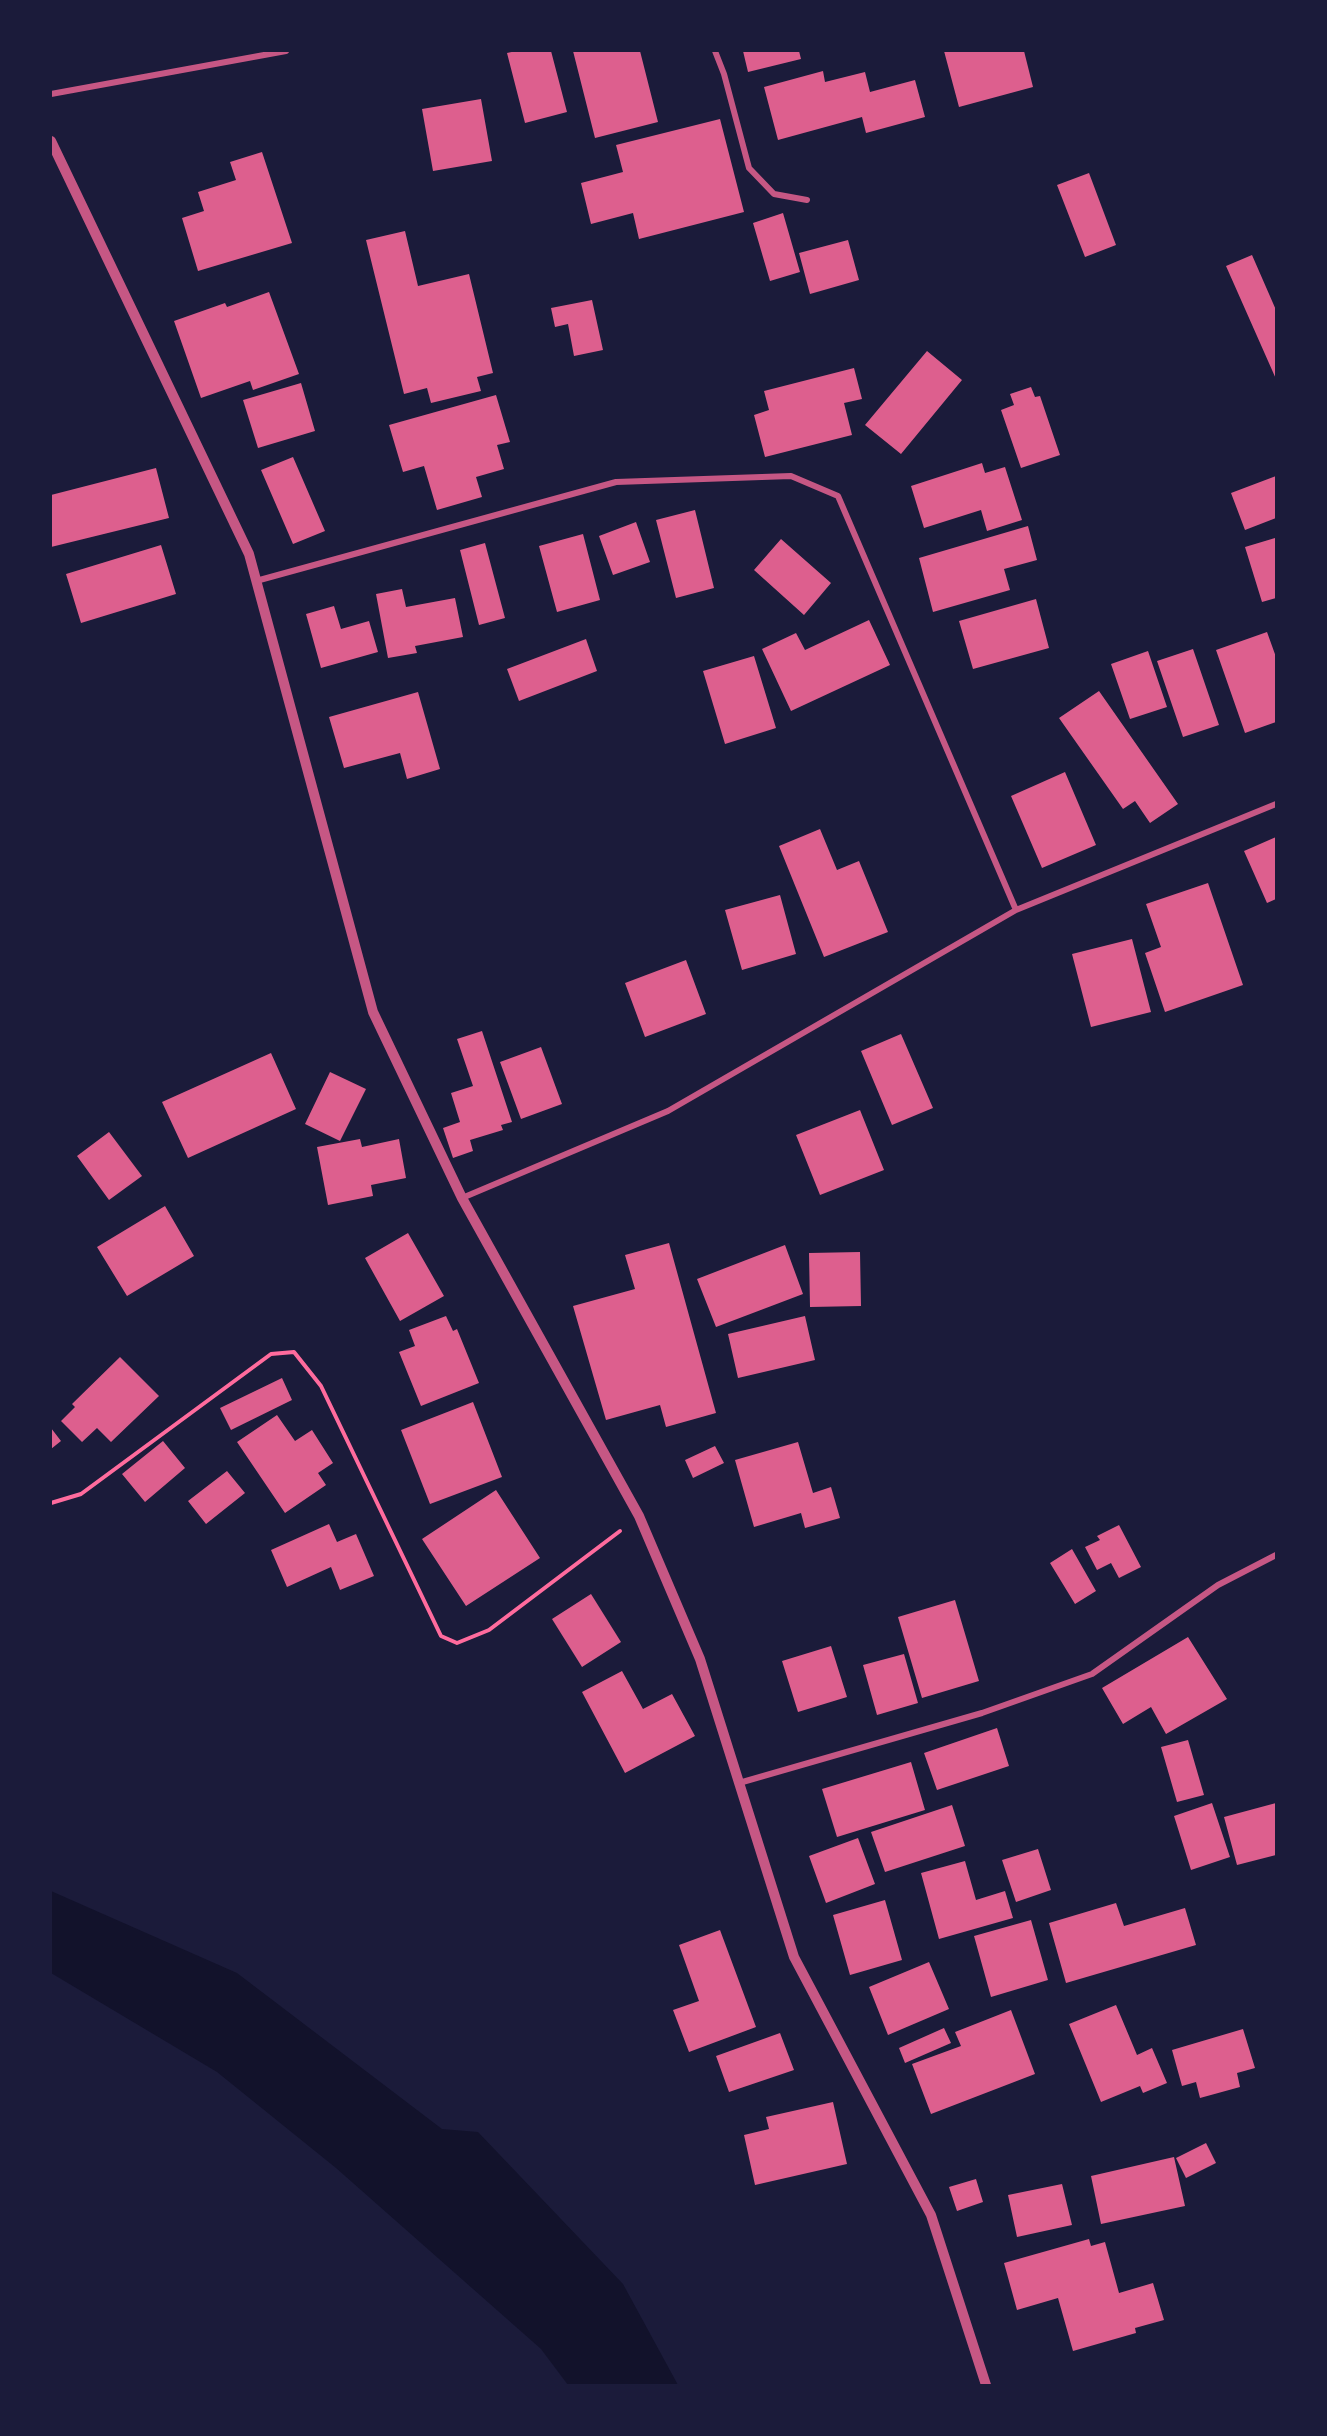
<!DOCTYPE html>
<style>
body{margin:0}
#map{position:relative;width:1327px;height:2436px;overflow:hidden;background:#1b1b3a;font-family:Ubuntu,sans-serif}
canvas{display:block}
.frame{position:absolute;inset:0;border:52px solid #1b1b3a;pointer-events:none}
</style>
<div id="map">
<canvas width="1327" height="2436"></canvas>
<div class="frame"></div>
</div>
<script>
const ctx = document.querySelector('canvas').getContext('2d');
ctx.lineJoin = 'round';
function paint(path, color) {
  ctx.fillStyle = color;
  ctx.fill(path, 'evenodd');
}
function strokePath(path, color, width, dash) {
  ctx.strokeStyle = color;
  ctx.lineWidth = width;
  ctx.lineCap = dash ? 'butt' : 'round';
  ctx.setLineDash(dash || []);
  ctx.stroke(path);
}
paint(new Path2D(`
 M51 1891 237 1973 442 2129 478 2132 623 2284 678 2385H568L541 2349 336 2168 217 2072 51 1973Z`), '#12122b');
paint(new Path2D(`
 M516 51H551L567 112 525 123 507 53Z
 M573 51H640L658 122 595 138Z
 M743 51H799L801 59 748 72Z
 M944 51H1024L1033 87 959 107Z
 M823 71 825 82 865 72 870 92 915 80 925 117 866 133 862 117 778 140 764 87Z
 M481 99 492 161 433 171 422 109Z
 M720 119 744 212 639 239 633 213 591 224 581 183 623 172 616 145Z
 M262 152 292 243 198 271 182 218 204 211 198 192 236 180 230 162Z
 M1089 173 1116 245 1085 257 1057 185Z
 M783 213 800 272 770 281 753 223Z
 M405 231 418 286 469 274 493 373 477 377 481 391 431 403 427 388 404 394 366 240Z
 M848 240 859 280 810 294 799 253Z
 M1252 255 1276 310V379L1226 266Z
 M269 292 299 374 253 390 250 381 201 398 174 321 225 303 227 307Z
 M592 300 603 350 574 356 568 324 555 327 551 308Z
 M927 351 962 380 901 454 865 425Z
 M854 368 862 399 844 403 852 435 765 457 754 415 769 410 764 391Z
 M301 383 315 431 258 448 243 400Z
 M1031 387 1035 397 1040 396 1060 455 1021 468 1001 410 1014 405 1010 394Z
 M496 395 510 442 497 445 504 469 476 477 482 497 437 510 424 466 403 472 389 425Z
 M293 457 325 531 293 544 261 470Z
 M982 463 985 473 1005 467 1022 520 987 531 981 510 924 528 911 486Z
 M156 468 169 518 51 547V495Z
 M1276 476V518L1245 530 1231 493Z
 M695 510 714 588 676 598 656 520Z
 M636 522 650 562 613 575 599 536Z
 M1028 526 1037 560 1004 569 1010 590 933 612 919 558Z
 M583 534 600 600 557 612 539 546Z
 M1275 538 1276 598 1262 602 1245 547Z
 M781 539 831 583 804 615 754 570Z
 M485 543 505 618 479 625 460 550Z
 M161 545 176 594 81 623 66 574Z
 M402 589 406 607 455 598 463 637 415 646 417 653 388 658 376 594Z
 M1036 599 1049 648 973 669 959 621Z
 M334 606 341 629 369 621 378 652 321 668 306 614Z
 M869 620 890 665 791 711 762 649 796 633 805 650Z
 M1267 632 1276 657V722L1245 733 1216 650Z
 M586 639 597 671 519 701 507 669Z
 M1193 649 1219 725 1183 737 1157 661Z
 M1148 651 1167 707 1130 719 1111 664Z
 M754 656 776 728 725 744 703 671Z
 M1099 691 1178 804 1150 823 1135 801 1123 809 1059 718Z
 M418 692 440 769 407 779 400 753 344 768 329 717Z
 M1065 772 1096 845 1042 868 1011 796Z
 M820 829 837 870 859 861 888 932 824 957 779 846Z
 M1276 837V899L1267 903 1244 851Z
 M1208 883 1243 985 1165 1012 1145 953 1161 947 1146 904Z
 M780 895 796 954 742 970 725 910Z
 M1132 939 1151 1012 1091 1027 1072 954Z
 M686 960 706 1014 645 1037 625 983Z
 M482 1031 512 1122 501 1125 503 1130 470 1140 473 1151 453 1158 443 1128 460 1122 451 1093 473 1086 457 1039Z
 M901 1034 933 1108 892 1125 861 1051Z
 M541 1047 562 1104 521 1119 500 1062Z
 M271 1053 296 1109 188 1158 162 1102Z
 M330 1072 366 1089 340 1141 305 1124Z
 M860 1110 884 1170 820 1195 796 1135Z
 M109 1132 142 1176 109 1200 77 1156Z
 M360 1139 362 1147 399 1139 406 1178 371 1185 373 1196 328 1205 317 1147Z
 M165 1206 194 1256 127 1296 97 1247Z
 M408 1233 444 1296 400 1321 365 1258Z
 M669 1243 716 1413 666 1427 660 1405 606 1420 573 1306 635 1289 625 1255Z
 M785 1245 803 1294 716 1327 697 1279Z
 M860 1252 861 1306 810 1307 809 1253Z
 M446 1316 453 1331 457 1329 479 1383 421 1406 399 1352 415 1346 409 1330Z
 M805 1316 815 1360 738 1378 728 1334Z
 M120 1357 159 1396 111 1442 97 1428 82 1442 61 1421 75 1407 72 1404Z
 M282 1378 292 1400 231 1430 220 1408Z
 M473 1402 502 1477 430 1504 401 1430Z
 M277 1415 295 1441 312 1430 333 1463 318 1473 326 1485 285 1513 237 1442Z
 M51 1428 61 1441 51 1449Z
 M163 1441 185 1468 145 1502 122 1474Z
 M798 1442 813 1493 831 1487 840 1518 805 1528 801 1513 754 1527 735 1460Z
 M715 1446 724 1463 693 1478 685 1460Z
 M227 1471 245 1493 206 1524 188 1501Z
 M496 1490 540 1558 466 1606 422 1539Z
 M329 1524 337 1542 356 1534 374 1576 340 1590 331 1567 287 1587 271 1550Z
 M1119 1525 1141 1567 1119 1578 1111 1563 1097 1570 1085 1547 1100 1540 1097 1536Z
 M1072 1549 1096 1591 1075 1604 1050 1563Z
 M591 1594 621 1642 582 1667 552 1619Z
 M955 1600 979 1681 922 1698 898 1617Z
 M1188 1637 1227 1699 1166 1734 1151 1707 1123 1724 1102 1688Z
 M831 1646 847 1697 798 1712 782 1661Z
 M904 1654 918 1703 877 1715 863 1665Z
 M622 1671 643 1709 672 1694 695 1736 625 1773 582 1692Z
 M997 1728 1009 1766 937 1790 924 1753Z
 M1188 1740 1204 1795 1177 1802 1161 1747Z
 M911 1762 925 1810 837 1837 822 1789Z
 M1212 1803 1230 1857 1191 1870 1174 1816Z
 M1276 1803V1855L1237 1865 1224 1817Z
 M952 1805 965 1846 885 1872 871 1832Z
 M858 1838 875 1884 826 1903 809 1856Z
 M1038 1849 1051 1890 1016 1902 1002 1860Z
 M965 1861 976 1900 1005 1891 1013 1918 939 1939 921 1873Z
 M885 1900 902 1960 850 1975 833 1915Z
 M1116 1903 1124 1926 1185 1908 1196 1945 1066 1983 1049 1923Z
 M1031 1920 1048 1980 991 1997 974 1936Z
 M720 1930 756 2027 689 2052 673 2010 699 2001 679 1945Z
 M929 1962 949 2009 888 2035 869 1987Z
 M1116 2005 1137 2055 1152 2048 1167 2083 1143 2093 1140 2086 1101 2102 1069 2024Z
 M1011 2010 1035 2074 931 2114 912 2064 961 2046 955 2032Z
 M944 2028 951 2043 905 2063 899 2048Z
 M1243 2029 1255 2068 1237 2073 1240 2087 1200 2098 1196 2082 1182 2086 1172 2050Z
 M780 2033 794 2070 729 2092 716 2056Z
 M833 2102 847 2164 755 2185 744 2135 769 2129 766 2117Z
 M1206 2143 1216 2163 1186 2178 1176 2158Z
 M1174 2157 1185 2206 1101 2224 1091 2176Z
 M976 2179 983 2202 957 2211 949 2187Z
 M1062 2184 1072 2225 1017 2237 1008 2195Z
 M1089 2239 1091 2246 1105 2242 1119 2293 1153 2283 1164 2320 1135 2328 1136 2333 1073 2351 1058 2298 1017 2310 1004 2263Z`), '#dd5f8e');
strokePath(new Path2D(`
 M51 1503 81 1494 271 1354 294 1352 321 1386 441 1636 457 1643 489 1630 620 1531`), '#ff6b9d', 4);
strokePath(new Path2D(`
 M715 51 724 74 749 168 774 194 807 200
 M51 94 286 51
 M256 581 616 482 791 476 838 496 1016 910
 M462 1198 668 1111 1016 910 1276 804
 M739 1783 982 1713 1092 1674 1218 1585 1276 1555`), '#c65784', 6);
strokePath(new Path2D(`
 M51 141 249 554 373 1012 462 1198 639 1516 700 1659 794 1957 931 2215 986 2385`), '#c65784', 10);
</script>
